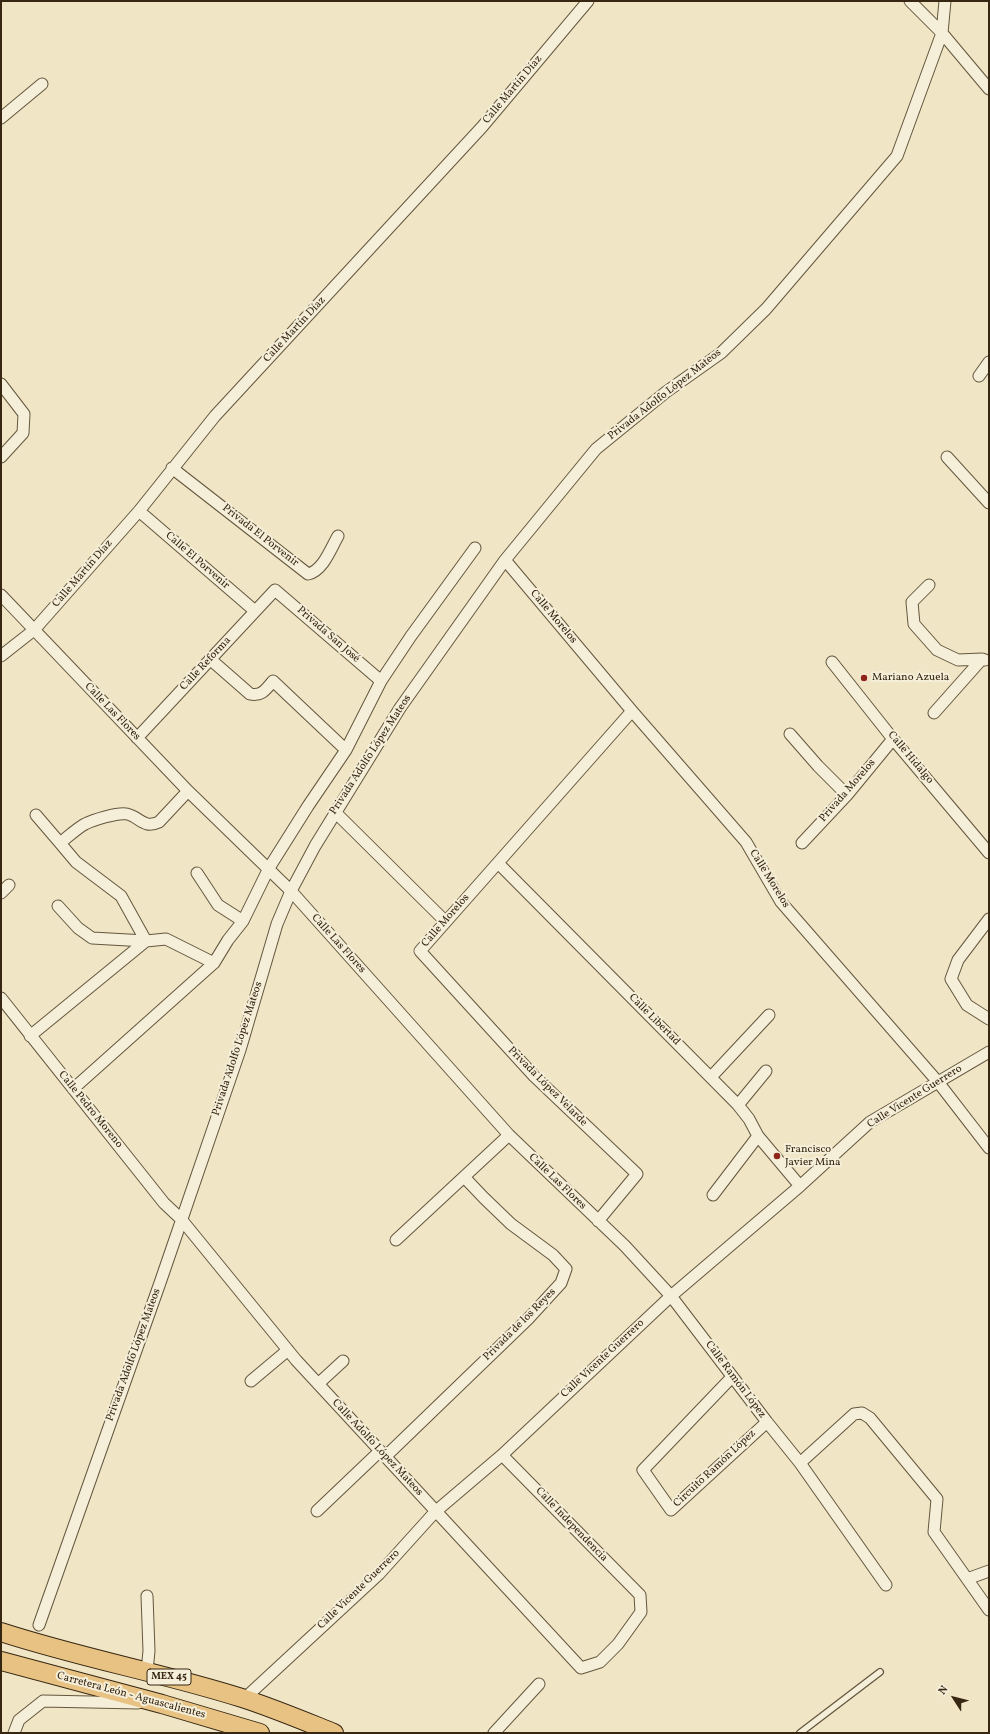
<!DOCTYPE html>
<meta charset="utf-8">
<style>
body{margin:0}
#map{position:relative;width:990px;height:1734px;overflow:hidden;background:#f0e5c4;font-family:Vollkorn,serif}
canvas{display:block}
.frame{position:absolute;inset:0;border:2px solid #362612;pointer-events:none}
.north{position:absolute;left:934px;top:1678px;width:40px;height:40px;-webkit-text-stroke:3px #f5eed9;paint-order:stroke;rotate:306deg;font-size:11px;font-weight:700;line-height:16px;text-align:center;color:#362612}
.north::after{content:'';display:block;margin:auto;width:14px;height:18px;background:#362612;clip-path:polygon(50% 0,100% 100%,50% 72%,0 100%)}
</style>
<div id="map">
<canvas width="990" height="1734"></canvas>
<div class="frame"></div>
<div class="north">N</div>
</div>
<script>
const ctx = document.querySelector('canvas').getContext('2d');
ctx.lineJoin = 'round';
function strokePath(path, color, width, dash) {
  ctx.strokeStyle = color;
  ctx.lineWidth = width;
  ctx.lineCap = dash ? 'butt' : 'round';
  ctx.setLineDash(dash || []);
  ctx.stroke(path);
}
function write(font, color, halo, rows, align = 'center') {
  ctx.font = font + ' Vollkorn,serif';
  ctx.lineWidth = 4;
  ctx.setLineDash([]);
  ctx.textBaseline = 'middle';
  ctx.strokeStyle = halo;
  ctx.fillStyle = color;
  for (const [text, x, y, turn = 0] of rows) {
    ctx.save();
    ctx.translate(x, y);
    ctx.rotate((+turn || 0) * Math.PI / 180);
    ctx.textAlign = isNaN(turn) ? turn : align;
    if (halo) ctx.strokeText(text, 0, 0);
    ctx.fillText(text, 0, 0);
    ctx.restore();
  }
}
const lane = new Path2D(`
 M800 1733 880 1672`);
const street = new Path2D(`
 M910 1 942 33 989 89
 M1 118 42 84
 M979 376 989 362
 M1 384 24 414 23 433 1 457
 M947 457 989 503
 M172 468 308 574C323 571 331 548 338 536
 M139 511 255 611
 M505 560 632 711 746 842 781 902 938 1082 989 1148
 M929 585 912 602 914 624 937 650 958 660 982 659
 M1 595 188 791 291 891 509 1135 625 1246 671 1296 767 1422 800 1463 886 1585
 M1 656 34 630 139 511 215 416 482 127 588 1
 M210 659 250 694C262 697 267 688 273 681L346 750
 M832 662 893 739 989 853
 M934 713 982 659 985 660
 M790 734 818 766 847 795
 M137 738 275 590 381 681
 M335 812 445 921
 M36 815 60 843C68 837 76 829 85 824 93 820 118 812 127 814 140 817 143 829 159 822L188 791
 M60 843 76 862 121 896 146 941 166 939 214 963
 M802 843 847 795 893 739
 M498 863 738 1105 749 1119 758 1136 800 1186
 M197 873 218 905 243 921
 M1 893 9 885
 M58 906 78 928 92 938 146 941
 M989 919 958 960 951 979 967 1005 989 1019
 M1 998 164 1203 181 1219 296 1360 581 1668 600 1662 618 1644 641 1612 640 1595 502 1455
 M30 1036 146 941
 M711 1077 769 1015
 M73 1089 214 963 228 940 243 921 269 868 308 806 346 750 381 681 411 636 475 548
 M738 1105 766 1071
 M713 1195 758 1136
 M598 1221 637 1174 534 1076 420 951 632 711
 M396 1240 509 1135
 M732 1377 643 1470 671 1510 767 1422
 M251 1381 288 1350
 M318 1384 343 1361
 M386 1456 528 1319 561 1283 566 1269 553 1255 511 1224 484 1198 464 1177
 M800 1463 854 1414 862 1413 870 1418 937 1499 934 1532 989 1610
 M317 1511 380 1451
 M967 1579 989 1571
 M39 1625 161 1280 240 1050 277 924 291 891 315 846 400 708 505 560 596 449 666 392 721 353 766 309 897 156 942 33 945 1
 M147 1671 149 1651 147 1596
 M244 1699 379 1574 435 1512 502 1455 671 1296 800 1186 870 1122 989 1052
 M14 1733 19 1720 43 1701 138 1703
 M494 1733 539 1684`);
const primary = new Path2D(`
 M1 1632C81 1658 163 1673 242 1698 273 1708 304 1721 334 1733
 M1 1661 162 1704 260 1733`);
strokePath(lane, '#64563e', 8);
strokePath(street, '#64563e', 13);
strokePath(primary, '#362612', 20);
strokePath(lane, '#f5eed9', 5.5);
strokePath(street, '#f5eed9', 11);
strokePath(primary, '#e8c282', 18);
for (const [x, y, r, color] of [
 [864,678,4,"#8f2418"],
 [777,1156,4,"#8f2418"]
]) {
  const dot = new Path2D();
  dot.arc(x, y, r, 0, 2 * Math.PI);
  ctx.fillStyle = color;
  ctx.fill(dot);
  strokePath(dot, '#f5eed9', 1.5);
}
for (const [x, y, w] of [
 [169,1677,44]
]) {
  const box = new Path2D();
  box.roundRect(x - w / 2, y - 8, w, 16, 3);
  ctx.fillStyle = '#f5eed9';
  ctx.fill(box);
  strokePath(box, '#362612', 1);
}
write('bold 10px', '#362612', null, [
 ["MEX 45",169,1677]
]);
write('11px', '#362612', '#f5eed9', [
 ["Calle Martín Díaz",513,90,-50],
 ["Calle Martín Díaz",295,330,-47],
 ["Privada Adolfo López Mateos",665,395,-38],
 ["Privada El Porvenir",260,536,38],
 ["Calle El Porvenir",197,561,41],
 ["Calle Martín Díaz",83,574,-49],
 ["Calle Morelos",553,617,50],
 ["Privada San José",328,635,41],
 ["Calle Reforma",206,664,-47],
 ["Calle Las Flores",112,712,46],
 ["Privada Adolfo López Mateos",371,755,-57],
 ["Calle Hidalgo",910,758,50],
 ["Privada Morelos",848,791,-49],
 ["Calle Morelos",769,879,58],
 ["Calle Morelos",446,921,-49],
 ["Calle Las Flores",338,944,48],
 ["Calle Libertad",654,1020,45],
 ["Privada Adolfo López Mateos",238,1049,-72],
 ["Privada López Velarde",547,1087,45],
 ["Calle Vicente Guerrero",915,1097,-32],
 ["Calle Pedro Moreno",90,1110,51],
 ["Calle Las Flores",557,1182,44],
 ["Privada de los Reyes",520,1325,-45],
 ["Privada Adolfo López Mateos",134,1355,-70],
 ["Calle Vicente Guerrero",603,1359,-43],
 ["Calle Ramón López",735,1380,53],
 ["Calle Adolfo López Mateos",377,1448,47],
 ["Circuito Ramón López",715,1469,-43],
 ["Calle Independencia",571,1525,46],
 ["Calle Vicente Guerrero",359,1590,-44],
 ["Carretera León - Aguascalientes",131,1696,15]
]);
write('11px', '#362612', '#f5eed9', [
 ["Mariano Azuela",872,678],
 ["Francisco",785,1150],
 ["Javier Mina",785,1163]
], 'left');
</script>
